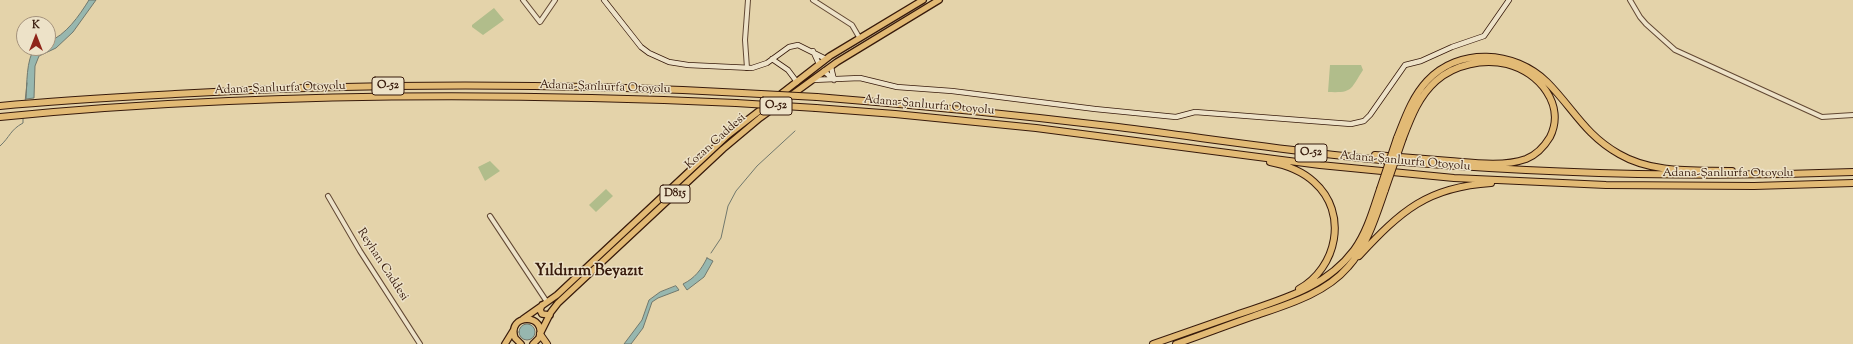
<!DOCTYPE html>
<meta charset="utf-8">
<style>
body{margin:0}
#map{position:relative;width:1853px;height:344px;overflow:hidden;background:#e4d3aa;font-family:"Sorts Mill Goudy",serif}
canvas{display:block}
.north{position:absolute;left:16px;top:16px;width:40px;height:40px;box-sizing:border-box;background:#ede2c8;border:1px solid #a4927c;border-radius:50%;rotate:0deg;font-size:11px;font-weight:700;line-height:16px;text-align:center;color:#371a0b}
.north::after{content:'';display:block;margin:auto;width:14px;height:18px;background:#8f2418;clip-path:polygon(50% 0,100% 100%,50% 72%,0 100%)}
</style>
<div id="map">
<canvas width="1853" height="344"></canvas>
<div class="north">K</div>
</div>
<script>
const ctx = document.querySelector('canvas').getContext('2d');
ctx.lineJoin = 'round';
function paint(path, color) {
  ctx.fillStyle = color;
  ctx.fill(path, 'evenodd');
}
function strokePath(path, color, width, dash) {
  ctx.strokeStyle = color;
  ctx.lineWidth = width;
  ctx.lineCap = dash ? 'butt' : 'round';
  ctx.setLineDash(dash || []);
  ctx.stroke(path);
}
function write(font, color, halo, rows, align = 'center') {
  ctx.font = font + ' "Sorts Mill Goudy",serif';
  ctx.lineWidth = 3;
  ctx.setLineDash([]);
  ctx.textBaseline = 'middle';
  ctx.strokeStyle = halo;
  ctx.fillStyle = color;
  for (const [text, x, y, turn = 0] of rows) {
    ctx.save();
    ctx.translate(x, y);
    ctx.rotate((+turn || 0) * Math.PI / 180);
    ctx.textAlign = isNaN(turn) ? turn : align;
    if (halo) ctx.strokeText(text, 0, 0);
    ctx.fillText(text, 0, 0);
    ctx.restore();
  }
}
paint(new Path2D(`
 M494 8 504 20 483 35 472 27V25Z
 M1330 65H1361L1363 70C1350 90 1353 93 1328 92Z
 M490 161 500 171 485 181 478 167Z
 M606 189 613 196 596 212 589 205Z`), '#b1bd8b');
const water = new Path2D(`
 M89 0H96L73 32 56 48 39 56 35 66 34 98 26 99C27 85 26 59 35 48H48V42C66 35 79 16 89 0Z
 M707 258 713 261 704 277 687 290 683 284C695 278 701 270 707 258Z
 M676 286 679 290 658 298 652 302 643 328 631 344H624L642 320 649 300 660 292Z
 M519 332a8 8 0 1 1 16 0a8 8 0 1 1-16 0Z`);
paint(water, '#97b7af');
strokePath(water, '#71786d', 1);
strokePath(new Path2D(`
 M25 102 27 83
 M0 146C10 137 10 130 23 123V117
 M711 253 721 238 728 206 736 191 757 166 795 131`), '#71786d', 1);
const tertiary = new Path2D(`
 M523 0 540 22 555 0
 M813 0 852 25 859 37
 M1630 0 1640 17 1646 24 1675 50 1822 117 1853 115
 M747 68 745 40 748 0
 M328 196 360 251 420 344
 M490 216 547 302`);
const secondary = new Path2D(`
 M604 0 641 47 649 53 669 62 688 65 752 68 767 63 789 47 798 45 826 59
 M813 51 819 64
 M772 59 788 70 797 82
 M831 67 834 80
 M824 71 834 80
 M812 80 860 78 897 87 952 91 1095 109 1176 117 1195 112 1351 124 1364 121 1370 115 1405 65 1421 61 1452 47 1484 36 1509 0`);
const trunk = new Path2D(`
 M542 305 540 310 542 314 550 315
 M523 319 557 295 728 135 830 56 923 0
 M541 332 551 312 558 303 723 149 760 118 837 62 939 0
 M505 344 513 331
 M521 344 515 338C506 313 548 313 539 338L533 344`);
const motorway = new Path2D(`
 M817 97C917 105 1018 115 1118 127 1213 139 1308 154 1404 162 1553 174 1703 178 1853 172
 M0 106C58 100 117 97 175 94 364 83 553 83 742 93
 M816 108 895 114 1036 128 1320 165 1454 178 1606 185 1754 186 1853 183
 M0 117C244 93 492 92 736 103
 M1397 138C1405 118 1412 97 1427 81 1459 47 1514 50 1547 82 1573 108 1585 135 1619 154 1653 174 1695 170 1732 171
 M1375 155C1400 157 1425 159 1450 161 1474 163 1503 167 1526 159 1536 155 1544 147 1550 137 1566 105 1539 72 1507 64 1483 59 1455 64 1436 81 1419 96 1411 117 1403 138
 M1270 162C1286 165 1302 171 1314 182 1349 213 1337 268 1299 289
 M1359 256C1401 211 1427 187 1491 183
 M540 334 547 344
 M1153 344C1181 334 1208 325 1236 315 1279 300 1325 289 1354 250 1367 232 1373 210 1380 189
 M1176 344C1202 335 1228 325 1254 316 1286 305 1325 294 1348 267 1367 246 1376 216 1385 190`);
strokePath(tertiary, '#624833', 6);
strokePath(secondary, '#371a0b', 6);
strokePath(trunk, '#371a0b', 8);
strokePath(motorway, '#371a0b', 8);
strokePath(tertiary, '#ede2c8', 4);
strokePath(secondary, '#ede2c8', 4.5);
strokePath(trunk, '#e2ba75', 5.5);
strokePath(motorway, '#e2ba75', 6);
const motorwayBridge = new Path2D(`
 M742 93 817 97
 M736 103 816 108
 M1380 189 1397 138
 M1385 190 1403 138`);
strokePath(motorwayBridge, '#371a0b', 8, []);
strokePath(motorwayBridge, '#e2ba75', 6);
for (const [x, y, w] of [
 [388,86,32],
 [776,106,32],
 [1311,153,32],
 [675,194,30]
]) {
  const box = new Path2D();
  box.roundRect(x - w / 2, y - 9, w, 18, 3);
  ctx.fillStyle = '#ede2c8';
  ctx.fill(box);
  strokePath(box, '#371a0b', 1);
}
write('bold 11px', '#371a0b', null, [
 ["O-52",388,86],
 ["O-52",776,106],
 ["O-52",1311,153],
 ["D815",675,194]
]);
write('12px', '#371a0b', '#ede2c8', [
 ["Adana-Şanlıurfa Otoyolu",605,88,2],
 ["Adana-Şanlıurfa Otoyolu",280,89,-2],
 ["Adana-Şanlıurfa Otoyolu",929,106,5],
 ["Kozan Caddesi",716,142,-42],
 ["Adana-Şanlıurfa Otoyolu",1405,162,5],
 ["Adana-Şanlıurfa Otoyolu",1728,174],
 ["Reyhan Caddesi",382,265,57]
]);
write('bold 16px', '#371a0b', '#ede2c8', [
 ["Yıldırım Beyazıt",589,272]
]);
</script>
